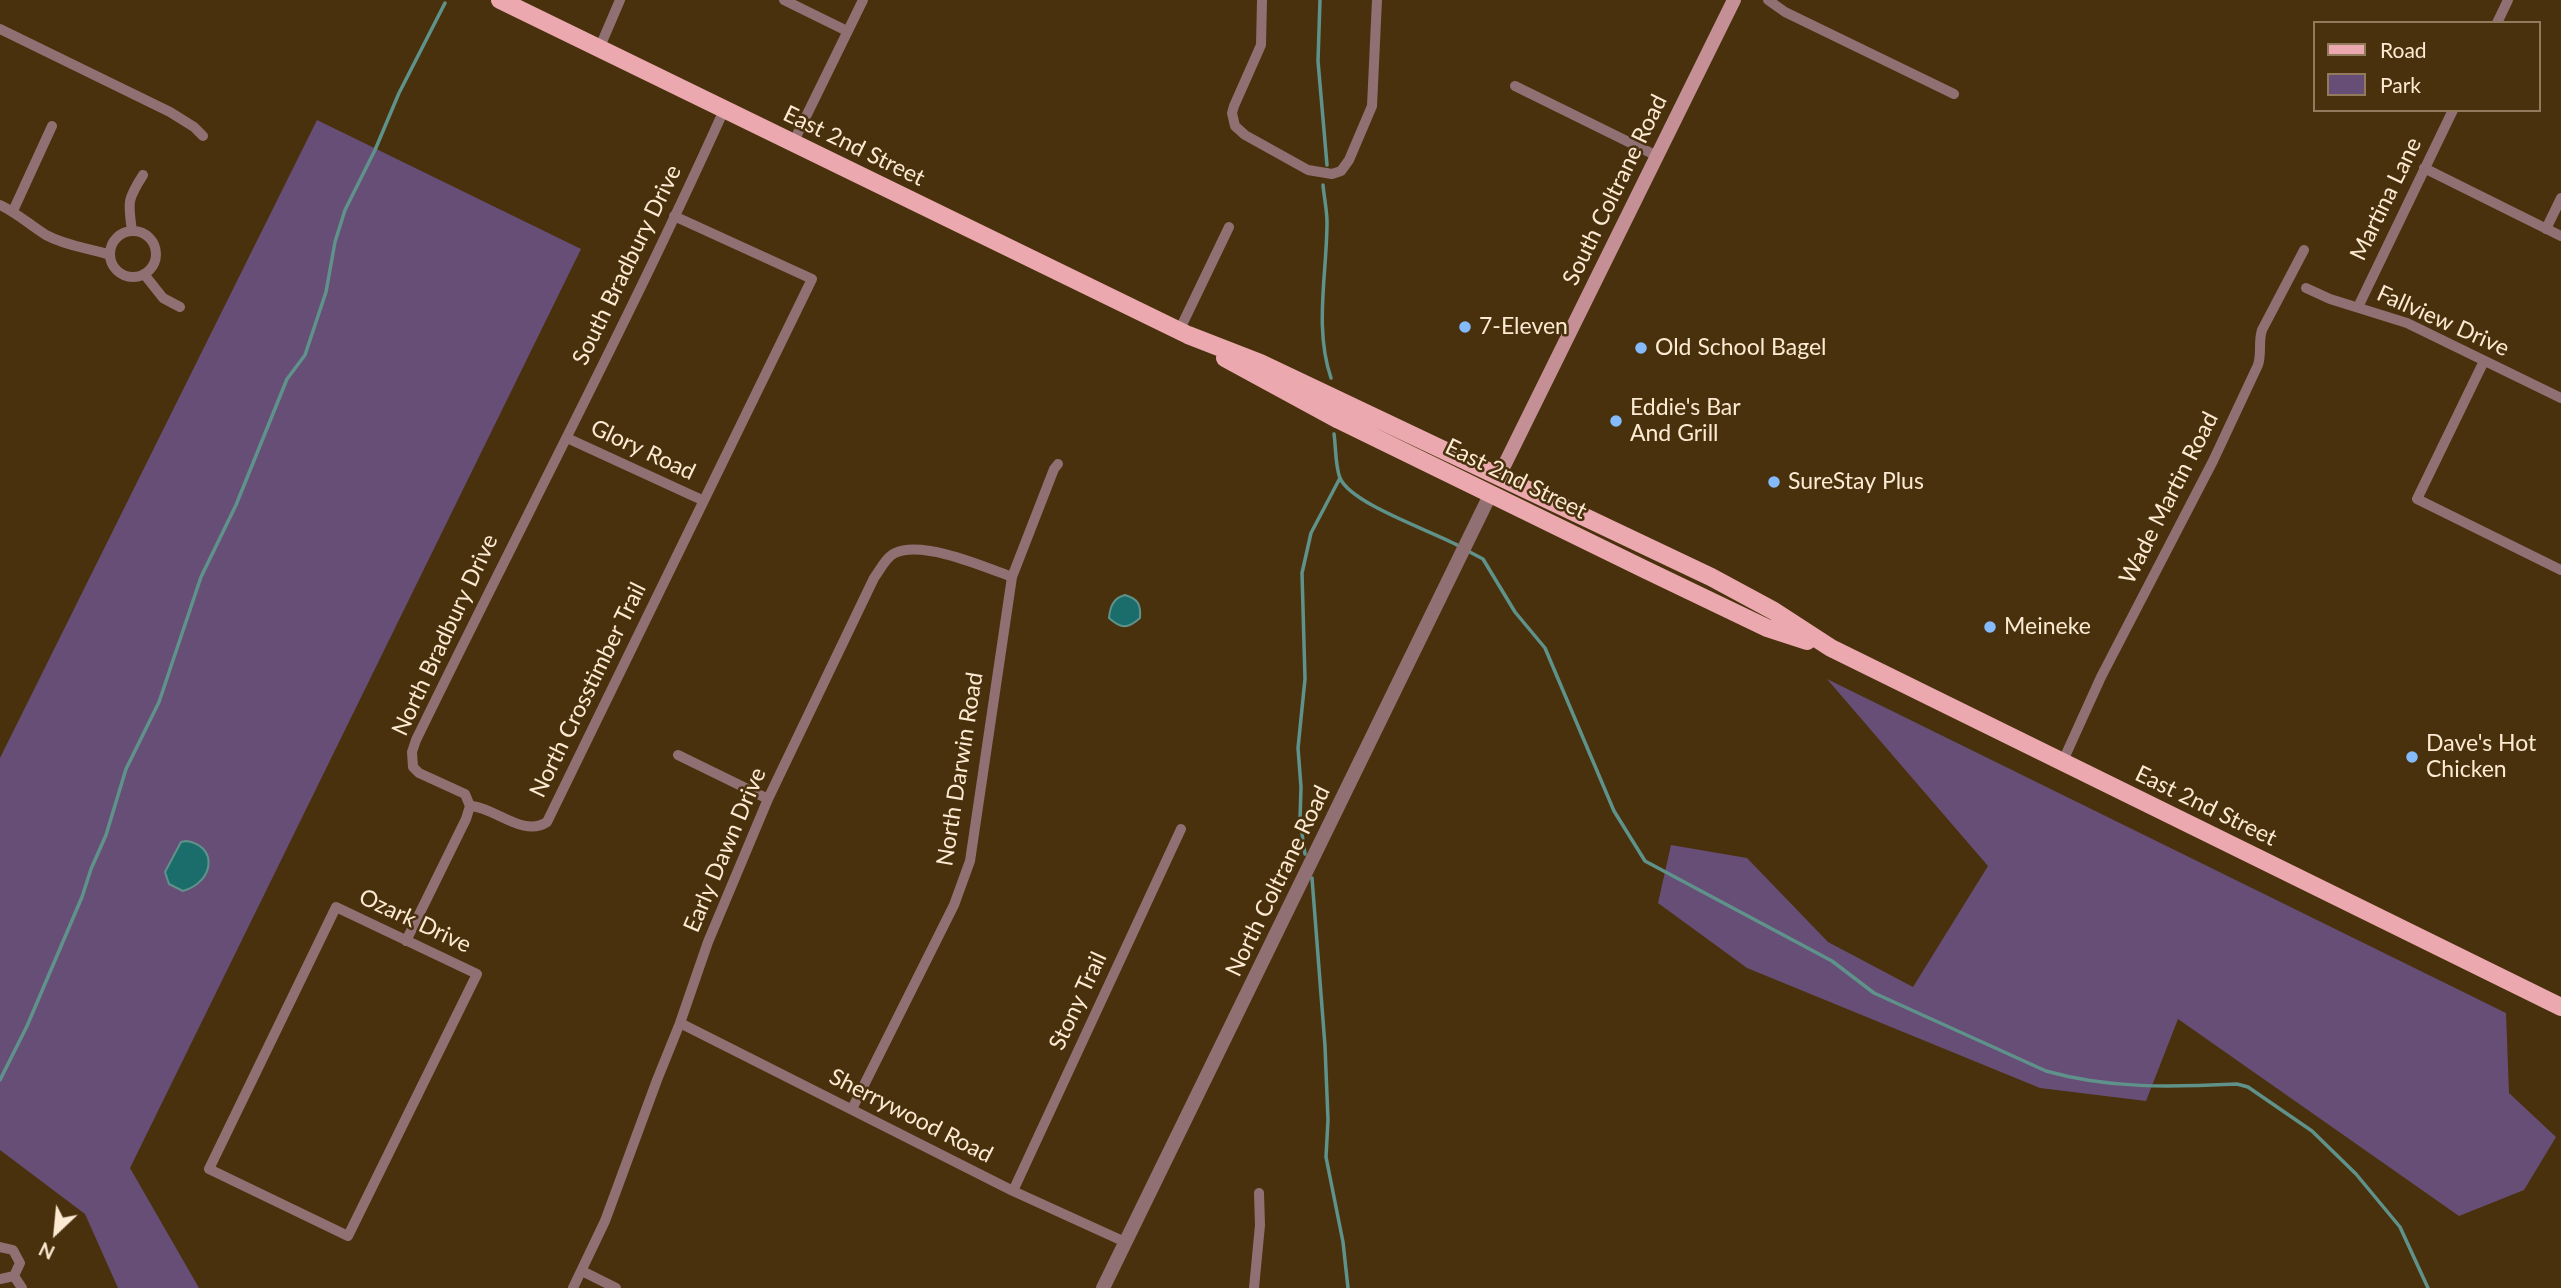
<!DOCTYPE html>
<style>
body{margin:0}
#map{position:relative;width:2561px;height:1288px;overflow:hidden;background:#49310d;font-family:Lato,sans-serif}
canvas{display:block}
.legend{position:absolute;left:2313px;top:21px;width:228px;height:91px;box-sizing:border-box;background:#49310d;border:2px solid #917b5c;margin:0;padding:9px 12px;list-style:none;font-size:21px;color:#fdead2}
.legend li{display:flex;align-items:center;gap:14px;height:35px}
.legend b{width:35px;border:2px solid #917b5c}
.north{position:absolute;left:21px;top:1197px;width:70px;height:70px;-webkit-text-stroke:5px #49310d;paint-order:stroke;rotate:206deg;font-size:19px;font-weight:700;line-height:28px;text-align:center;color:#fdead2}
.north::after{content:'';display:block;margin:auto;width:24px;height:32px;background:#fdead2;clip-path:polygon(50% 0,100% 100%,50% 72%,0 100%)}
</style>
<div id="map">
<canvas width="2561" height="1288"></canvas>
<ul class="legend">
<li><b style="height:9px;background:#eba8ae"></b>Road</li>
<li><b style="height:19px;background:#674e76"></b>Park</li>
</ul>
<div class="north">N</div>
</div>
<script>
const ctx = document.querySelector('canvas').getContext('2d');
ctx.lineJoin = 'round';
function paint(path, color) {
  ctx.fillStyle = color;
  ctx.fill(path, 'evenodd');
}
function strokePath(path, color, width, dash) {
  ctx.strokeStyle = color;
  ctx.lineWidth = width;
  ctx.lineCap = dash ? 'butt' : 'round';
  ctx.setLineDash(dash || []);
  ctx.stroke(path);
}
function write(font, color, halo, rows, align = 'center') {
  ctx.font = font + ' Lato,sans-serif';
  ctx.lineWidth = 5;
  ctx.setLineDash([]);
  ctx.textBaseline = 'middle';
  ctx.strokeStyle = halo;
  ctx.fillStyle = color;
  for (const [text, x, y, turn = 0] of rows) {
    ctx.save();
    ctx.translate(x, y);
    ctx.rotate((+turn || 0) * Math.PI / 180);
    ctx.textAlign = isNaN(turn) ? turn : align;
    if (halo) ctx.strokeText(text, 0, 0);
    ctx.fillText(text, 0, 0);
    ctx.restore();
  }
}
paint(new Path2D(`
 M317 120 581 249 130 1168 199 1288H118L85 1214 0 1150V758Z
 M1827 679 2506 1013 2509 1093 2556 1137 2524 1190 2459 1216 2178 1019 2146 1101 2040 1088 1747 968 1658 903 1671 845 1747 858 1828 942 1913 987 1988 866Z`), '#674e76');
const water = new Path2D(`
 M1125 595C1138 599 1141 604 1140 618 1128 629 1121 629 1109 618 1110 607 1113 598 1125 595Z
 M186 841C218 845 215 882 183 891L169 884 165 872 181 842Z`);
paint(water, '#1b6d6b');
strokePath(water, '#5f928a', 2);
strokePath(new Path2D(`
 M1320 0 1318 61 1327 165
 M1323 185C1324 197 1327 210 1327 222 1327 274 1314 328 1331 378
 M1334 434C1336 447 1335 465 1340 478 1351 504 1432 531 1459 546
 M1466 550 1483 559 1515 612 1545 648 1614 811 1645 861 1832 961 1874 993 2046 1071C2109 1089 2171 1087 2237 1084L2248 1087 2312 1131 2356 1174 2400 1227 2428 1288
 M1305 854 1300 820 1301 787 1298 748 1305 679 1302 573 1311 533 1340 478
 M1312 878 1325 1046 1328 1120 1326 1157 1343 1242 1348 1288
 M0 1080 27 1026 82 897 91 869 106 835 126 769 159 702 201 577 236 505 287 379 305 355 326 292 335 242 345 210 375 150 399 93 445 3`), '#5f928a', 3.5);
strokePath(new Path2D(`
 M784 0 847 31
 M1262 0 1261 45 1234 106 1232 113 1235 126 1245 135 1308 170 1332 174 1341 171 1349 160 1372 106 1377 0
 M1768 0 1785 12 1954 94
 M2497 23 2508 0
 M0 29 170 112 194 127 203 136
 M599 49 620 0
 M1515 86 1657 156
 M793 143 863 0
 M2424 168 2561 236
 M0 205C17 213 30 225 46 235 66 246 88 248 110 255
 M13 211 52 126
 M2546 229 2561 198
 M110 254a23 23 0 1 1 46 0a23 23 0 1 1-46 0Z
 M132 231C128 202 127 200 143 175
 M144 274 163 298 180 307
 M2306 288 2330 299 2407 323 2561 398
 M2358 307 2453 110
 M1179 331 1229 227
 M2484 361 2417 499 2561 570
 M567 438 702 500
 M678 755 768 799
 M2062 763 2101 677 2213 461 2258 365C2262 353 2258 342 2262 330L2304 250
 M470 806C495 807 523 838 547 822L812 279 674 216
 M336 907 477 974 348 1236 209 1169Z
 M406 941 466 819 470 806 465 794 419 773 413 767 412 752 416 740C518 530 628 323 724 110
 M680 1023 1013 1191 1125 1242
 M852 1109 954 905 970 861 1012 577 1054 469 1058 464
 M1013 1191 1181 829
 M0 1247 13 1250 20 1263 14 1276 0 1279
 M582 1271 616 1288
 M14 1276 22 1288
 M573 1288 605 1221 657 1080 680 1023 708 942 768 799 874 578C880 570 886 557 895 553 923 540 985 567 1012 577
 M1254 1288 1260 1225 1259 1193`), '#917073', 10);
strokePath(new Path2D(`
 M1103 1288 1491 493`), '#917073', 14);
strokePath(new Path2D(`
 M1499 476 1734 0`), '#c49095', 14);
strokePath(new Path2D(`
 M500 0 1188 335 1260 363 1711 577 1774 611 1831 648 2561 1007
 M1225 358 1339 420 1644 569 1767 628 1807 641`), '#eba8ae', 18);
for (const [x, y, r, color] of [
 [1465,327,7,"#85bbfb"],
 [1641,348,7,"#85bbfb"],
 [1616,421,7,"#85bbfb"],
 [1774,482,7,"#85bbfb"],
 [1990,627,7,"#85bbfb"],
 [2412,757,7,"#85bbfb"]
]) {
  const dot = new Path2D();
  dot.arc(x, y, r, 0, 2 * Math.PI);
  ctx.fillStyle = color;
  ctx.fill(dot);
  strokePath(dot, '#49310d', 2.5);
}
write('23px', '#fdead2', '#49310d', [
 ["East 2nd Street",854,146,26],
 ["South Coltrane Road",1615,190,-64],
 ["Martina Lane",2386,199,-64],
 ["South Bradbury Drive",627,265,-64],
 ["Fallview Drive",2443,321,24],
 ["Glory Road",643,450,25],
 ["East 2nd Street",1516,479,26],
 ["Wade Martin Road",2169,498,-63],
 ["North Bradbury Drive",445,635,-65],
 ["North Crosstimber Trail",588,690,-64],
 ["North Darwin Road",960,769,-81],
 ["East 2nd Street",2206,806,26],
 ["Early Dawn Drive",725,850,-67],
 ["North Coltrane Road",1278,881,-64],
 ["Ozark Drive",415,921,25],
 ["Stony Trail",1078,1001,-65],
 ["Sherrywood Road",911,1116,27]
]);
write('23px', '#fdead2', '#49310d', [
 ["7-Eleven",1479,327],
 ["Old School Bagel",1655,348],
 ["Eddie's Bar",1630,408],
 ["And Grill",1630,434],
 ["SureStay Plus",1788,482],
 ["Meineke",2004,627],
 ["Dave's Hot",2426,744],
 ["Chicken",2426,770]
], 'left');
</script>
